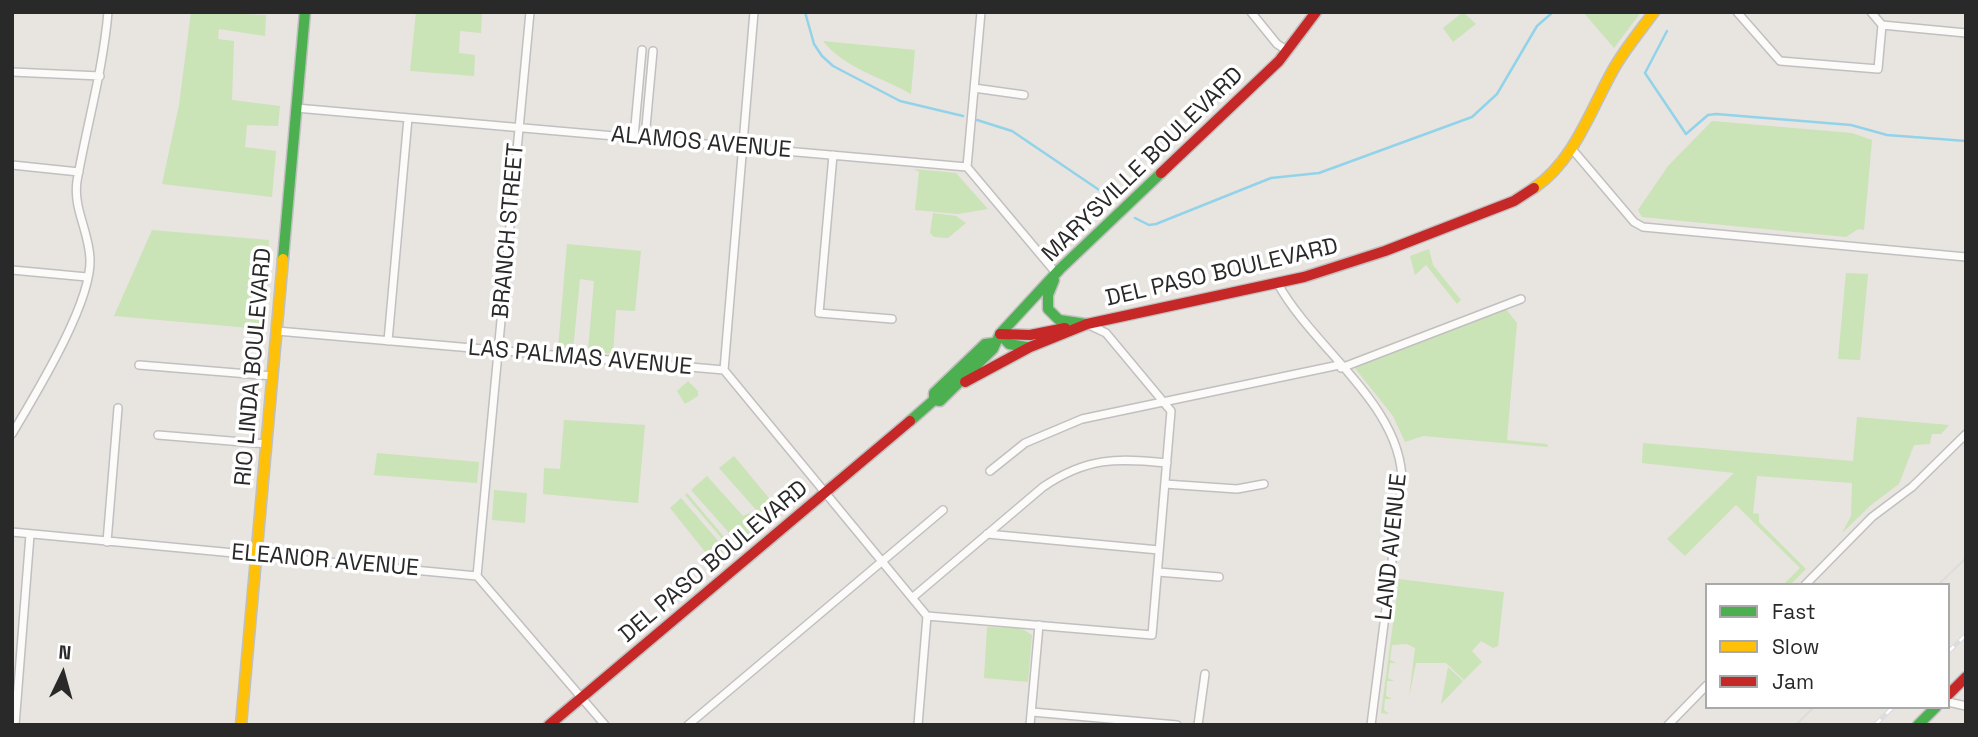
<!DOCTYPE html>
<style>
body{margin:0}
#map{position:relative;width:1978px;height:737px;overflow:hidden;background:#e8e4df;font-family:"Space Grotesk",sans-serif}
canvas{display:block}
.frame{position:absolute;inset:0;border:14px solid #292929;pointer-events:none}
.legend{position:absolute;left:1705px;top:583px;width:245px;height:126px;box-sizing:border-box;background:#fff;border:2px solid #a9a9a9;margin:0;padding:9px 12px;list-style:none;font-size:21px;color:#292929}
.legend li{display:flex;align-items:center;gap:14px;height:35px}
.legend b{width:35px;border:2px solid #a9a9a9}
.north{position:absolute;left:28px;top:639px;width:70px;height:70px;-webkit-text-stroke:5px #fff;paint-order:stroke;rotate:5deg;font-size:19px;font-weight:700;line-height:28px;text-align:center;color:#292929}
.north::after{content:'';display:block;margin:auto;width:24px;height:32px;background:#292929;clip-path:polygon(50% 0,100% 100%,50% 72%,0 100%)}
</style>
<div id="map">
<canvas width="1978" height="737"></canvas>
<div class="frame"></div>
<ul class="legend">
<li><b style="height:9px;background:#4caf50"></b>Fast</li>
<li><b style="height:9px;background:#ffc107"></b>Slow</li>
<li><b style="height:9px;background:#c62828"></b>Jam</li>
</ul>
<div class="north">N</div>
</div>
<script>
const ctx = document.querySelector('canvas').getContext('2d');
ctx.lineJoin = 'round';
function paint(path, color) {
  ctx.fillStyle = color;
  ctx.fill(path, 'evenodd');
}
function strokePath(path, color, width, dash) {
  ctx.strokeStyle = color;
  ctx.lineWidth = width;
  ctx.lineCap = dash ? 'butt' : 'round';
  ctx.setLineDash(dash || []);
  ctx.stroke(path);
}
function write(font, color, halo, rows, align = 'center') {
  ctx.font = font + ' "Space Grotesk",sans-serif';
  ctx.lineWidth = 7;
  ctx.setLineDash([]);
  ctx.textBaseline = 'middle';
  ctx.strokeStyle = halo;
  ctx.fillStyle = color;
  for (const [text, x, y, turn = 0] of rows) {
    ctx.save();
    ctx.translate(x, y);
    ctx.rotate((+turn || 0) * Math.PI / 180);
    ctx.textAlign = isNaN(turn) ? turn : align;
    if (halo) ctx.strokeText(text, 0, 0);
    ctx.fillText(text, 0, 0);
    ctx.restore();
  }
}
paint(new Path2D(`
 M191 12 266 15 265 36 219 29 218 39 234 41 232 100 280 106 278 126 247 125 245 147 276 151 272 197 162 184 179 105Z
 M416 12H482L481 33 460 31 459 53 475 55 474 76 410 71Z
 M1463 12 1476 24 1453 42 1443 28Z
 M1583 12H1641L1614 48Z
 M823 41 915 50 911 94C882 77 845 69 823 41Z
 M1712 121 1852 133 1872 140 1864 230 1858 229 1846 237 1642 217 1638 210 1668 166Z
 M914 169 956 173 988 209 958 214 915 210 919 172Z
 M933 213 956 216 966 223 948 238 934 237 930 233Z
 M152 230 269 240 261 329 114 316Z
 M567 244 641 251 635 311 616 310 613 354 588 351 594 281 580 279 573 350 558 349Z
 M1429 249 1433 265 1461 300 1457 304 1426 265 1415 275 1410 256Z
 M1846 273 1868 274 1860 360 1838 359Z
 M1505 308 1517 323 1507 440 1547 444 1548 447 1423 436 1405 442 1393 416 1354 367Z
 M688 381 698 391V396L685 404 677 391Z
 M1857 417 1949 425 1941 434H1932L1930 444 1914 445 1899 484 1871 505 1842 533 1851 516 1852 483 1757 476 1753 513 1759 514V522L1806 569 1790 585H1783L1800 568 1736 505 1685 556 1667 539 1734 473 1642 463 1643 443 1853 461Z
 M564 420 645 425 638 503 543 494 544 468 560 469Z
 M377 453 479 462 477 483 374 475Z
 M734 456 778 509 765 520 719 468Z
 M707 476 743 516 749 513 760 525 738 543 691 490Z
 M494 490 527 493 525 523 492 520Z
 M687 493 725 538 723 540 685 495Z
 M681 498 726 550 714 563 670 508Z
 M1399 579 1504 592 1498 646 1493 648 1481 641 1472 651 1482 662 1464 680 1446 663H1416L1409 697 1415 648 1407 644 1392 645 1390 660 1396 663H1390L1388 678 1394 681H1387L1386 696 1392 699H1385L1384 710 1389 714 1381 713Z
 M987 627 1021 628 1032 635 1028 682 984 678Z
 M1448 667 1463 681 1441 704Z`), '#cae3b7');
strokePath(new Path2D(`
 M805 12 814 44 822 56 833 66 900 101 963 116
 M1667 31 1645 73 1686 134 1708 115 1716 114 1851 125 1887 135 1966 141
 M977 120 1012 131 1114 200
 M1135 218 1149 225 1156 224 1271 178 1319 173 1472 117 1497 94 1537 26 1553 12`), '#92d3ea', 2.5);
const street = new Path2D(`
 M1251 12 1277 44 1288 51
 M1737 12 1780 61 1878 69 1882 25
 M1871 12 1882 25 1966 33
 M12 72 100 76
 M974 88 1024 95
 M296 108 967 167 1056 273
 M634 137 642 50
 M645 138 653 51
 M1572 149 1634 222 1643 227 1966 257
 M833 155 819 313 892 319
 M12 165 79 172
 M967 167 981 12
 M12 270 87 277
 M1278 284C1314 349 1403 406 1402 483L1371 725
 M277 331 724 370 927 616 1152 635 1171 411 1106 333 1087 324
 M388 341 408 118
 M139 365 273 376
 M1341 368 1521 299
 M724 370 754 12
 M12 434C35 395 92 303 90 259 89 231 73 209 77 181 87 124 103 70 108 12
 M158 435 267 444
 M990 471 1025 443 1082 419 1339 365
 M1165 484 1237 489 1264 484
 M12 532 477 576 605 725
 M987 534 1159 550
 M107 542 118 408
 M1158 572 1219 577
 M477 576 530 12
 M1805 585 1872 517 1912 487 1966 434
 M912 598 1043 487C1087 457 1117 458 1167 463
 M1948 702 1966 706
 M1032 712 1177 725
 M15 725 30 535
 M688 725 943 510
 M918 725 927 616
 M1030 725 1039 625
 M1198 725 1205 674
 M1668 725 1707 685`);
const fast = new Path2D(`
 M283 259 305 12
 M1054 280 1048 295V309L1059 320 1086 324
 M1000 334 1009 344 1026 347
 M934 400V393L985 344 993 343
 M910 421 934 400 940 401 993 349 1000 334 1060 269 1161 173
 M1918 725 1936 707`);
const slow = new Path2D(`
 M1534 188C1574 161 1590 111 1613 70 1624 50 1640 31 1654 12
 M241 725 283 259`);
const jam = new Path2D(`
 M1161 173 1279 61 1316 12
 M1000 334 1030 335 1065 328
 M965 382 1030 347 1087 324 1304 277 1385 251 1514 201 1534 188
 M1948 695 1966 677
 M549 725 910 421`);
strokePath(street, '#c1c0c0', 10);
strokePath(fast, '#c1c0c0', 13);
strokePath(slow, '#c1c0c0', 13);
strokePath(jam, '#c1c0c0', 13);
strokePath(street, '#fcfbfa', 7);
strokePath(fast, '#4caf50', 10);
strokePath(slow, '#ffc107', 10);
strokePath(jam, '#c62828', 10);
strokePath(new Path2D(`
 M1938 585 1966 558
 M1796 725 1814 707`), '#dddcde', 2);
const rail = new Path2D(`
 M1948 652 1966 635
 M1875 725 1893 707`);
strokePath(rail, '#dddcde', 5);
strokePath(rail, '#fff', 2.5, [8]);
write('23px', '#292929', '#fff', [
 ["ALAMOS AVENUE",701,143,5],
 ["MARYSVILLE BOULEVARD",1143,165,-44],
 ["BRANCH STREET",509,231,-85],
 ["DEL PASO BOULEVARD",1222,273,-13],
 ["LAS PALMAS AVENUE",580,358,5],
 ["RIO LINDA BOULEVARD",254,367,-85],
 ["LAND AVENUE",1392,547,-84],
 ["ELEANOR AVENUE",325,561,5],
 ["DEL PASO BOULEVARD",714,562,-40]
]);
</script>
